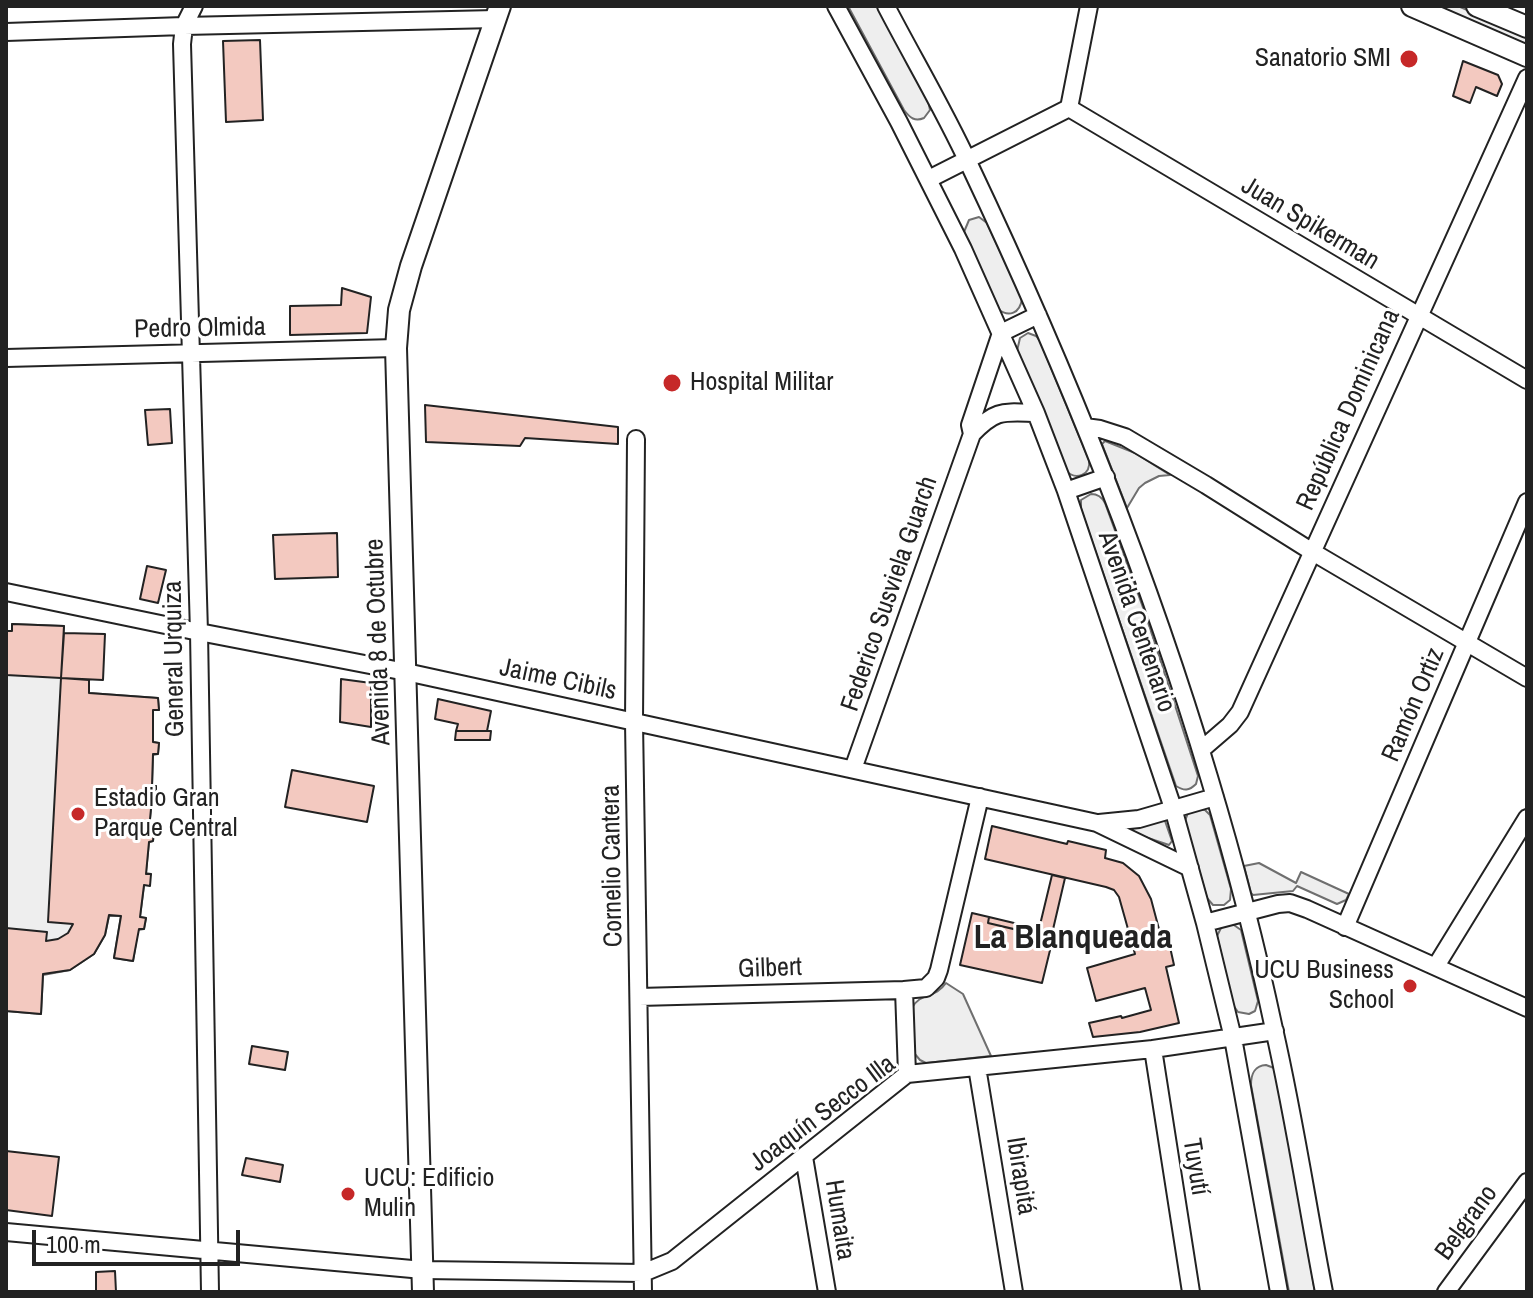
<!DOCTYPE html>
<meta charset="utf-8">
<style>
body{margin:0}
#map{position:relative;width:1533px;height:1298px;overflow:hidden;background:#fff;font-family:"Archivo Narrow",sans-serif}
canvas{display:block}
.frame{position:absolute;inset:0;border:8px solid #222;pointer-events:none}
.scale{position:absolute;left:32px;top:1230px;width:208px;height:36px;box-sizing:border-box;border:4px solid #222;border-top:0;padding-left:10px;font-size:24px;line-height:28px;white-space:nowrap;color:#222;-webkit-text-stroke:6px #fff;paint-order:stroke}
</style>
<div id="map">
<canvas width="1533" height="1298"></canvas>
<div class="frame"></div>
<div class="scale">100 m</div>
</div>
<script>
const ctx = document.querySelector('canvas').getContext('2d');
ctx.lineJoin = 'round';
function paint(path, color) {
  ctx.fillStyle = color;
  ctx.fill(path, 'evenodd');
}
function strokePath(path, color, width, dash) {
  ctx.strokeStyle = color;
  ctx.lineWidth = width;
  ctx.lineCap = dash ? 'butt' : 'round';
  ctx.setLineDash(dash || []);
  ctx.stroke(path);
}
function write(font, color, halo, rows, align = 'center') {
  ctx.font = font + ' "Archivo Narrow",sans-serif';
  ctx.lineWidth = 6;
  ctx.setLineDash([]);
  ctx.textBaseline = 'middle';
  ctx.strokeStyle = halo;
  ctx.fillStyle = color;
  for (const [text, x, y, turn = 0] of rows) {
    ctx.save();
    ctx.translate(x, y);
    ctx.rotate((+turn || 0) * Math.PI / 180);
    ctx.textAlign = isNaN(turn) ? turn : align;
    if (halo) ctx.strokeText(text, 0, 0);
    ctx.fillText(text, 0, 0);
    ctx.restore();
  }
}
const green = new Path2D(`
 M848 6H879L928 100 930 110 924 118C915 122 910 118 904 110Z
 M1434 6H1458L1527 36 1525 46Z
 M979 217 987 223 1022 299C1020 313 1009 318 998 309L964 232 969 220Z
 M1028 333 1036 336 1040 341 1089 460C1091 475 1076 481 1066 471L1017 351 1020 338Z
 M1091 494C1098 494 1102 497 1105 503L1145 613 1198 776 1196 784C1189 791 1184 791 1176 786L1081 509V500Z
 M12 624 64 626 61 678 89 680V693L158 698 159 710H153V742L159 743 158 754 153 755 152 786H156V797L152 798 149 829 154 831 153 841 149 842 146 873 151 874 144 886 140 917 146 918 144 929 138 930 133 961 114 958 121 916H109L105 935 94 954 70 970 43 975 41 1014 6 1011V631H12Z
 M1199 809 1205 810 1210 815 1231 889 1230 900 1224 905H1213L1207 898 1185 821 1188 813Z
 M1162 819 1165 821 1172 841 1169 845 1106 824Z
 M1259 863 1296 883 1301 872 1349 894 1346 900 1337 904 1297 886 1293 891 1253 895 1251 893 1244 866Z
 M1231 923 1241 930 1258 1001 1255 1011 1249 1014 1238 1012 1233 1005 1217 936 1222 926Z
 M946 983 963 994 991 1056 926 1063 920 1060 914 1053 912 1008C920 992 935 999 946 983Z
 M1266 1065 1274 1068 1278 1077 1315 1292H1289L1251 1085C1251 1074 1254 1066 1266 1065Z`);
paint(green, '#eee');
strokePath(green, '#6f6f6f', 2);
const parking = new Path2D(`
 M1105 441 1135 453 1170 475 1159 476 1145 483 1139 488 1127 508 1102 444Z`);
paint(parking, '#ededed');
strokePath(parking, '#6f6f6f', 2);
const building = new Path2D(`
 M260 40 263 120 226 122 223 41Z
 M1463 61 1498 75 1502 84 1497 96 1476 87 1470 103 1453 96Z
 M342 288 371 297 367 333 290 335V306L341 305Z
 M425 405 618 427V444L525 438 520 446 426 442Z
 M170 409 172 443 148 445 145 410Z
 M337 533 338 577 275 579 273 535Z
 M147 566 166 570 158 603 140 599Z
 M12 624 64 626 61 678 6 675V631H12Z
 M64 633 105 634 103 680 61 678Z
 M61 678 89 680V693L158 698 159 710H153V742L159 743 158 754H153L152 786H156V797L152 798 149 830 154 831 153 841 149 842 146 874H151L150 886 144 885 140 917 146 918 144 929H139L133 961 114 958 121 916 109 915 105 935 94 954 70 970 43 974 41 1014 6 1011V928L47 932 46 941 58 939 68 933 73 924 48 922Z
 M341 679 371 683V727L340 722Z
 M438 699 491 711 487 731H456L458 724 435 719Z
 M456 731H491L490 740H455Z
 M292 770 374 786 367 822 285 807Z
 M992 826 1067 844 1068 841 1106 850 1105 858 1123 863 1139 876 1151 899 1164 948 1170 947 1174 965 1166 967 1179 1023 1140 1032 1093 1037 1089 1023 1121 1016 1122 1018 1151 1010 1145 988 1096 1001 1087 968 1135 954 1119 897 1114 890 1106 887 985 859Z
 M1052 875 1065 878 1051 938 988 923 989 917 1039 929Z
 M972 913 989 917 988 923 1053 938 1042 983 960 965Z
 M252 1046 288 1052 285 1070 249 1064Z
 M6 1151 59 1157 52 1216 6 1210Z
 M246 1158 283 1165 280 1182 242 1175Z
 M115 1271 116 1292H96V1272Z`);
paint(building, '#f3c9c0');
strokePath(building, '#222', 2);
const minor = new Path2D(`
 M194 6 184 26 182 44 199 632 210 1292
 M836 6 899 122 963 249 1036 413 1066 491 1173 808 1205 923 1233 1038 1279 1292
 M886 6C913 58 944 110 969 164 1063 362 1146 566 1209 777 1234 860 1256 944 1274 1029 1294 1116 1307 1204 1324 1292
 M6 32 184 26 496 19
 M1069 108 1527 380
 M1069 108 1089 6
 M929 179 1069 108
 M6 358 396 348
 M1085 427 1100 429 1125 437 1206 485 1311 551 1527 678
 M972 434 970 425 1001 333 1038 315
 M636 439 634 722 643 1292
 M1066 491 1106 477
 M6 592 199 632 406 672 1097 823 1190 868
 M1201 750 1230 725 1240 712 1527 78
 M853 769 972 434C996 409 1003 412 1036 413
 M1099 823 1139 819 1215 797
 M1205 923 1278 904 1290 903 1307 909 1527 1008
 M1345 927 1527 502
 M1436 966 1527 818
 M639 997 904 990
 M1153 1049 1191 1292
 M977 1067 1014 1292
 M907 1074 904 990 926 988 936 978 939 970 980 797
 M804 1157 827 1292
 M6 1232 423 1270 643 1273 672 1261 907 1074 1153 1049 1275 1031
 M1446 1292 1527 1182`);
const major = new Path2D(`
 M1412 6 1527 56
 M1477 6 1527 27
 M423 1292 396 348 399 310 411 266 500 6`);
strokePath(minor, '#222', 20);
strokePath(major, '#222', 24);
strokePath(minor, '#fff', 16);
strokePath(major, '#fff', 20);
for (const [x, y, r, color] of [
 [1409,59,10,"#c62828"],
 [672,383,10,"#c62828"],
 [78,814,8,"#c62828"],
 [1410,986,8,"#c62828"],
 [348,1194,8,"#c62828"]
]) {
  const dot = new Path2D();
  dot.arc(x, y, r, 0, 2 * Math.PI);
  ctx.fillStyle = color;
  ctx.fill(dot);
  strokePath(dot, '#fff', 3);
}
write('26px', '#222', '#fff', [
 ["Sanatorio SMI",1391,59,"right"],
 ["Hospital Militar",690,383],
 ["Estadio Gran",94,799],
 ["Parque Central",94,829],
 ["UCU Business",1394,971,"right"],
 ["School",1394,1001,"right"],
 ["UCU: Edificio",364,1179],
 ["Mulin",364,1209]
], 'left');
write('26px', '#222', '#fff', [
 ["Juan Spikerman",1310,224,31],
 ["Pedro Olmida",200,329,-1],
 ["República Dominicana",1349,410,-66],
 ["Federico Susviela Guarch",890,594,-71],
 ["Avenida Centenario",1136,622,71],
 ["Avenida 8 de Octubre",379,642,-92],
 ["General Urquiza",175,659,-91],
 ["Jaime Cibils",558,680,12],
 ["Ramón Ortiz",1414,705,-67],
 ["Cornelio Cantera",613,866,-91],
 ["Gilbert",770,969,-2],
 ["Joaquín Secco Illa",823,1114,-37],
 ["Tuyutí",1195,1167,81],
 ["Ibirapitá",1020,1176,81],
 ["Humaita",839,1220,81],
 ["Belgrano",1467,1223,-54]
]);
write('bold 34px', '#222', '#fff', [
 ["La Blanqueada",1073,939]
]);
</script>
